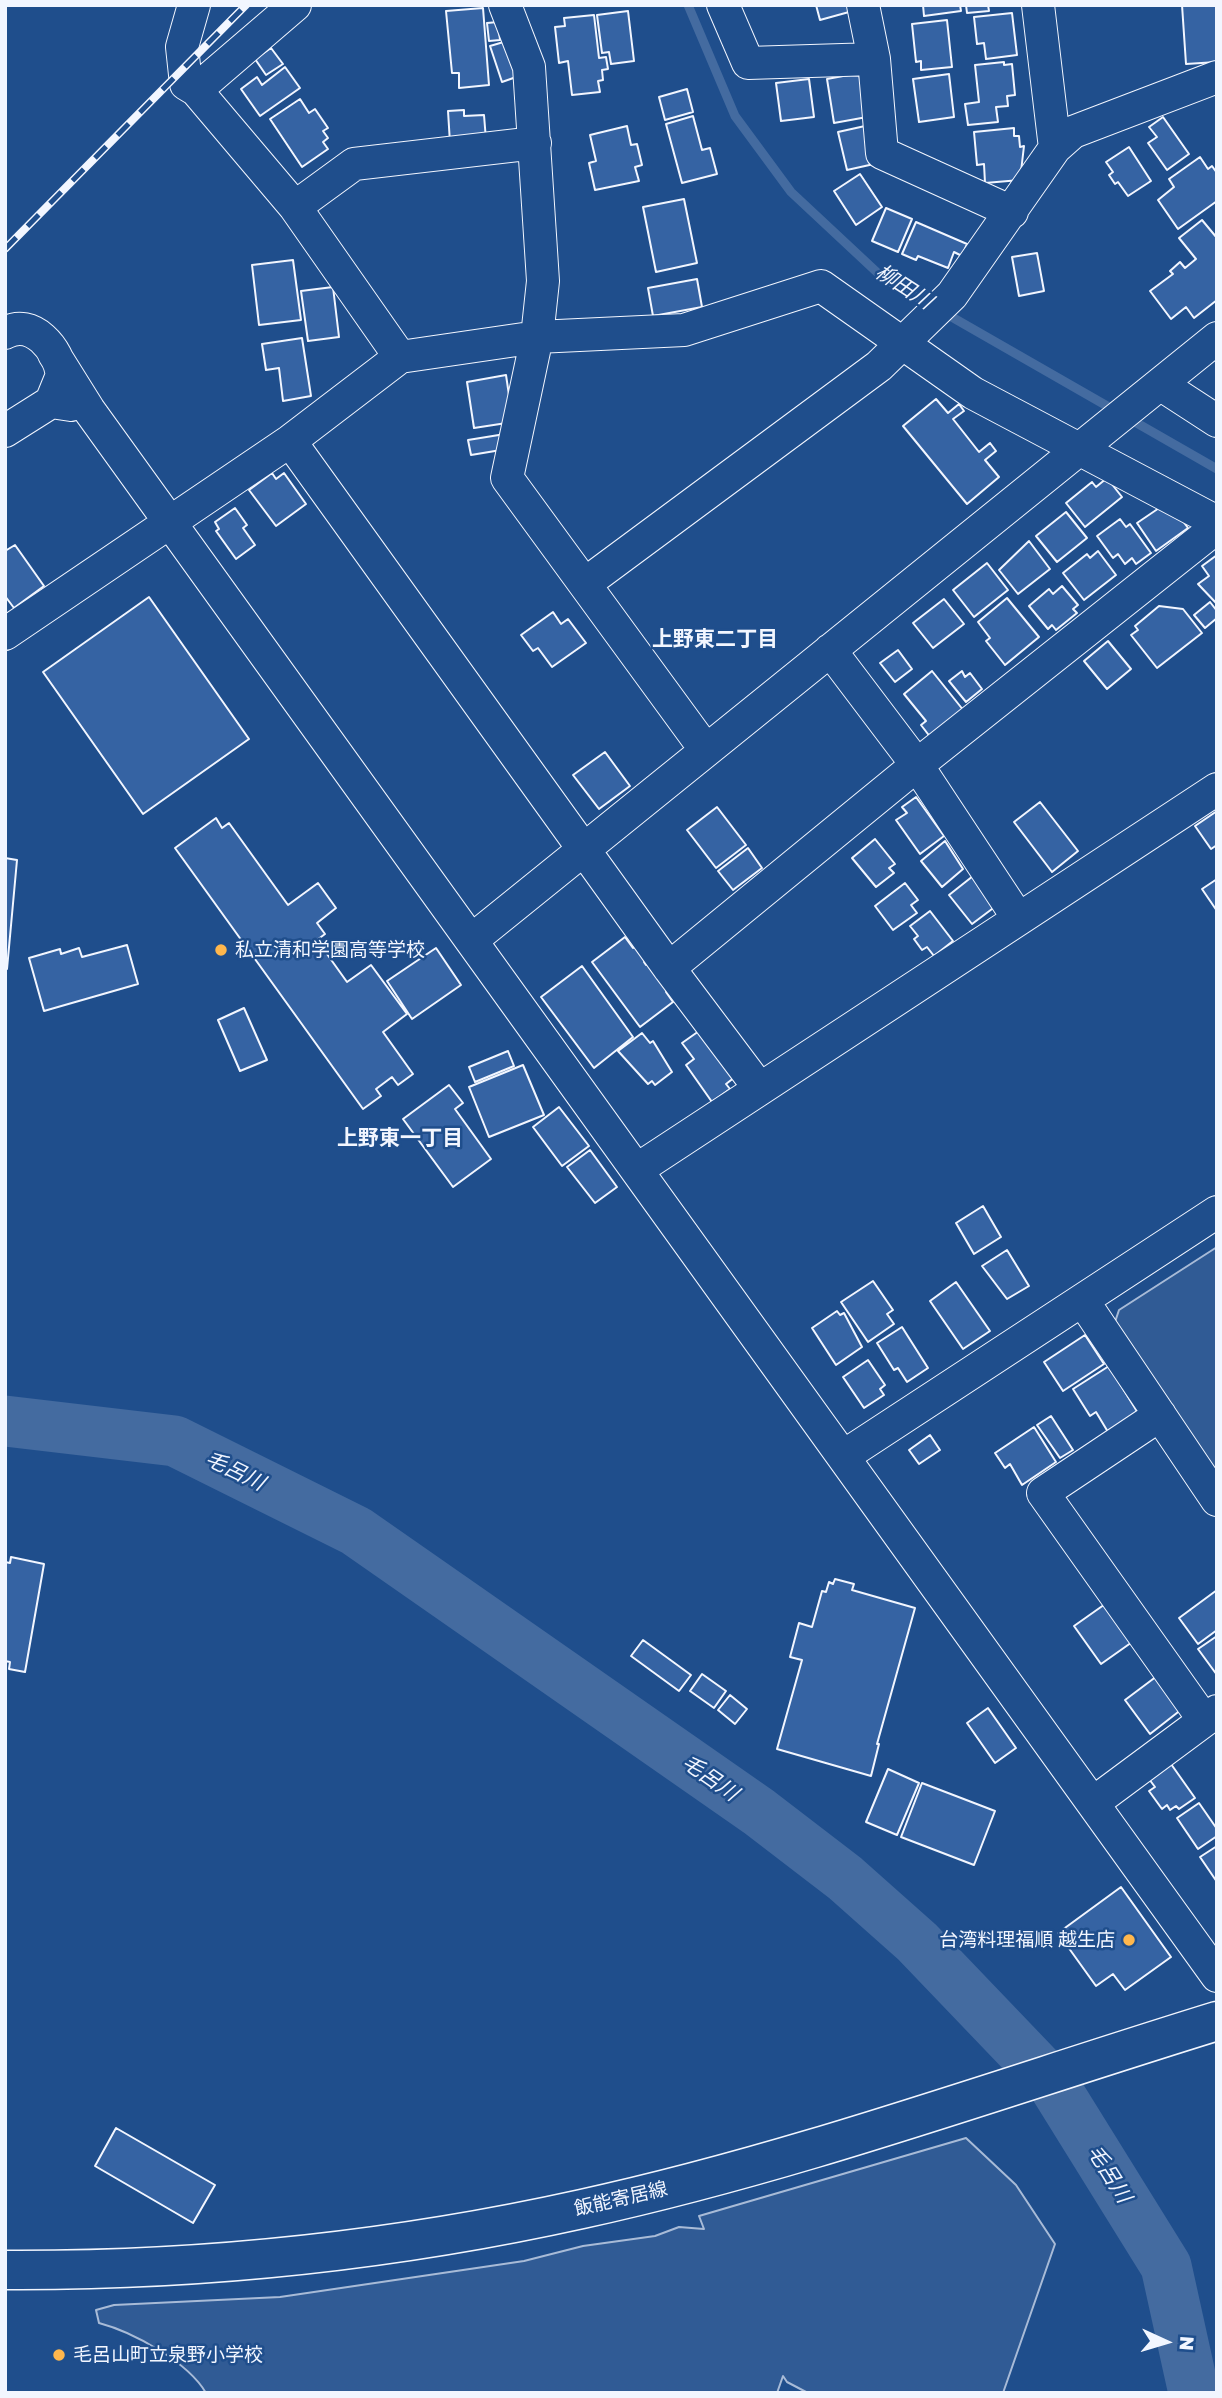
<!DOCTYPE html>
<meta charset="utf-8">
<style>
body{margin:0}
#map{position:relative;width:1222px;height:2398px;overflow:hidden;background:#1f4e8c;font-family:"Golos Text",sans-serif}
canvas{display:block}
.frame{position:absolute;inset:0;border:7px solid #f2f6ff;pointer-events:none}
.north{position:absolute;left:1131px;top:2307px;width:70px;height:70px;-webkit-text-stroke:5px #1f4e8c;paint-order:stroke;rotate:94deg;font-size:19px;font-weight:700;line-height:28px;text-align:center;color:#f2f6ff}
.north::after{content:'';display:block;margin:auto;width:24px;height:32px;background:#f2f6ff;clip-path:polygon(50% 0,100% 100%,50% 72%,0 100%)}
</style>
<div id="map">
<canvas width="1222" height="2398"></canvas>
<div class="frame"></div>
<div class="north">N</div>
</div>
<script>
const ctx = document.querySelector('canvas').getContext('2d');
ctx.lineJoin = 'round';
function paint(path, color) {
  ctx.fillStyle = color;
  ctx.fill(path, 'evenodd');
}
function strokePath(path, color, width, dash) {
  ctx.strokeStyle = color;
  ctx.lineWidth = width;
  ctx.lineCap = dash ? 'butt' : 'round';
  ctx.setLineDash(dash || []);
  ctx.stroke(path);
}
function write(font, color, halo, rows, align = 'center') {
  ctx.font = font + ' "Golos Text","Noto Sans JP",sans-serif';
  ctx.lineWidth = 5;
  ctx.setLineDash([]);
  ctx.textBaseline = 'middle';
  ctx.strokeStyle = halo;
  ctx.fillStyle = color;
  for (const [text, x, y, turn = 0] of rows) {
    ctx.save();
    ctx.translate(x, y);
    ctx.rotate((+turn || 0) * Math.PI / 180);
    ctx.textAlign = isNaN(turn) ? turn : align;
    if (halo) ctx.strokeText(text, 0, 0);
    ctx.fillText(text, 0, 0);
    ctx.restore();
  }
}
const green = new Path2D(`
 M1217 1247V1475L1115 1322 1119 1310Z
 M966 2138 1016 2185 1055 2244 1003 2393H808L787 2382 783 2376 777 2393H206C188 2362 133 2332 99 2323L96 2310 114 2305 280 2297 524 2261 583 2246 655 2236 679 2227 704 2229 699 2216Z`);
paint(green, '#305b95');
strokePath(green, '#a8bbd7', 2);
strokePath(new Path2D(`
 M688 5 735 116 791 192 882 277 1217 469`), '#446ba0', 9);
strokePath(new Path2D(`
 M5 1421 175 1441 356 1531 759 1812 845 1878 917 1942 1053 2084 1166 2266 1194 2393`), '#446ba0', 51);
const building = new Path2D(`
 M816 5H848L849 12 820 20Z
 M923 5H960L961 11 924 16Z
 M966 5H988L989 11 967 13Z
 M1182 5H1217V62L1186 64Z
 M483 8 489 85 459 88V73H452L446 11Z
 M628 11 634 61 611 64 609 52 602 53 597 15Z
 M1012 13 1017 55 986 59 984 43 977 44 974 17Z
 M594 15 599 58 606 57 608 69 602 70 603 80 598 81 600 92 572 95 568 61 559 63 555 27 565 26 564 18Z
 M947 20 952 67 921 70V61L916 62 912 24Z
 M498 22 500 40 489 41 487 23Z
 M507 41 519 76 502 82 490 46Z
 M271 48 283 64 266 75 255 59Z
 M1004 62V65L1012 64 1015 95 1007 96 1008 106 996 107 998 122 968 125 965 104 979 102 975 65Z
 M285 67 300 88 260 116 241 89 257 77 262 85Z
 M859 73 867 117 834 123 827 79Z
 M949 74 954 117 919 122 913 79Z
 M809 79 814 117 781 121 776 83Z
 M687 89 693 112 665 120 659 97Z
 M300 99 309 113 315 109 328 128 323 131 328 138 323 142 328 149 302 167 270 119Z
 M464 110V116L484 115 486 140 450 143 448 111Z
 M693 116 702 150 710 148 717 174 682 183 666 124Z
 M1163 117 1189 154 1167 170 1148 143 1157 137 1149 127Z
 M627 126 631 145 637 144 642 165 635 167 639 181 595 190 589 163 596 161 590 135Z
 M865 126 874 164 847 170 838 132Z
 M1014 128V136H1019L1020 147 1024 146 1020 180 985 183 984 164 977 165 974 132Z
 M1129 147 1151 181 1128 196 1118 182 1115 184 1109 175 1113 172 1106 162Z
 M1200 157 1208 169 1212 166 1217 173V201L1178 229 1158 200 1174 187 1169 179Z
 M860 174 882 207 856 225 834 191Z
 M684 199 697 263 656 272 643 207Z
 M886 208 912 219 898 252 872 241Z
 M1202 220 1217 238V300L1194 318 1186 307 1171 319 1150 291 1173 274 1170 271 1180 262 1185 268 1196 259 1179 238Z
 M916 222 967 244 962 256 954 252 948 268 918 256 916 260 902 254Z
 M1037 253 1044 291 1019 296 1012 257Z
 M293 260 301 320 259 325 252 265Z
 M697 279 702 307 653 316 648 288Z
 M333 287 339 337 308 341 301 291Z
 M302 338 311 396 283 401 279 368 266 370 262 344Z
 M506 375 513 422 474 428 467 382Z
 M936 399 948 413 959 404 964 411 953 419 979 452 990 443 996 451 985 460 999 477 967 504 903 426Z
 M505 434 507 449 471 455 468 440Z
 M272 473 276 479 284 473 306 504 276 526 249 490Z
 M1107 478 1122 497 1085 527 1066 503 1092 482 1096 487Z
 M1165 504 1177 513 1188 528 1156 551 1137 523Z
 M235 508 247 525 243 528 255 545 236 559 216 531 219 529 215 522Z
 M1066 512 1087 538 1057 562 1036 536Z
 M1120 519 1126 527 1130 524 1151 553 1136 564 1132 558 1125 564 1118 554 1113 558 1097 536Z
 M1029 541 1050 569 1018 594 999 570Z
 M15 545 44 586 14 608 5 596V551Z
 M1098 551 1116 575 1084 600 1063 573 1087 554 1090 558Z
 M1217 555V604L1198 584 1209 576 1202 566Z
 M987 563 1008 590 974 617 953 590Z
 M1062 586 1078 605 1073 609 1077 613 1056 630 1052 625 1048 629 1029 606 1049 589 1053 594Z
 M149 597 249 739 143 814 43 672Z
 M1007 598 1039 637 1005 665 986 641 990 638 978 622Z
 M944 599 964 624 933 648 913 623Z
 M1210 602 1217 611V618L1205 628 1194 615Z
 M1159 606 1183 609 1202 633 1157 668 1131 635 1138 630 1135 626Z
 M553 612 561 624 568 619 586 643 552 667 538 648 533 651 521 635Z
 M1108 641 1131 669 1107 689 1084 661Z
 M898 650 912 669 895 682 880 663Z
 M932 671 964 711 931 738 921 725 926 721 904 694Z
 M962 671 965 677 970 673 982 689 966 702 949 681Z
 M605 752 630 786 599 809 573 775Z
 M916 797 944 836 920 854 896 820 907 813 902 807Z
 M1040 802 1078 851 1052 872 1014 822Z
 M717 807 746 845 716 868 687 830Z
 M1217 811V845L1211 849 1195 826Z
 M216 818 222 828 229 823 288 905 318 883 336 908 317 923 325 934 317 940 347 982 371 965 407 1014 383 1032 413 1074 398 1085 392 1077 376 1089 381 1096 363 1109 175 848Z
 M875 839 895 864 889 868 894 873 876 887 852 858Z
 M945 841 963 869 942 887 921 861Z
 M748 848 762 868 733 890 718 871Z
 M5 858 17 860 7 969H5Z
 M973 876 996 906 972 924 949 895Z
 M1217 879V911L1202 889Z
 M905 883 918 900 911 905 917 913 893 930 875 906Z
 M930 911 953 941 934 956 927 947 922 950 914 939 918 936 910 926Z
 M625 937 633 948 636 945 647 960 644 962 646 965 649 963 669 989 666 992 673 1002 640 1027 592 962Z
 M127 945 138 984 44 1011 29 958 60 949 61 954 79 948 82 957Z
 M436 948 461 985 412 1019 387 981Z
 M582 966 633 1037 594 1068 541 997Z
 M244 1008 267 1060 240 1071 218 1020Z
 M699 1031 735 1077 726 1084 730 1089 712 1102 686 1065 694 1059 682 1043Z
 M642 1033 650 1043 653 1041 672 1072 655 1085 652 1081 648 1084 618 1051Z
 M508 1051 514 1066 475 1082 469 1067Z
 M523 1065 544 1115 489 1137 469 1087Z
 M449 1085 463 1103 455 1109 491 1159 453 1187 403 1119Z
 M559 1107 589 1146 562 1166 533 1127Z
 M590 1150 617 1187 595 1203 567 1167Z
 M983 1206 1001 1237 974 1254 956 1223Z
 M1007 1250 1029 1286 1007 1299 982 1266Z
 M873 1281 893 1310 887 1314 894 1324 868 1342 841 1302Z
 M956 1282 990 1331 963 1349 930 1301Z
 M837 1311 840 1315 844 1313 862 1347 836 1365 812 1328Z
 M902 1327 928 1368 907 1382 898 1368 894 1370 877 1343Z
 M1085 1335 1104 1364 1063 1391 1044 1362Z
 M868 1360 885 1385 880 1389 884 1395 864 1408 843 1377Z
 M1109 1366 1138 1413 1108 1432 1096 1412 1090 1416 1073 1389Z
 M1051 1416 1073 1450 1060 1458 1037 1425Z
 M1034 1427 1056 1462 1022 1485 1010 1464 1005 1468 995 1453Z
 M930 1435 940 1450 919 1464 909 1450Z
 M11 1557 44 1564 25 1672 9 1669 10 1662 5 1661V1562L10 1563Z
 M835 1579 854 1584 852 1590 915 1608 877 1744H879L871 1776 777 1749 802 1660 790 1657 799 1623 812 1627 822 1591 826 1592 829 1582 833 1584Z
 M1217 1590V1630L1198 1644 1179 1618Z
 M1108 1602 1135 1640 1101 1664 1074 1626Z
 M1217 1636V1675L1198 1649Z
 M643 1640 691 1675 679 1691 631 1656Z
 M702 1674 726 1691 714 1708 690 1691Z
 M1157 1676 1182 1709 1150 1734 1125 1700Z
 M730 1695 747 1709 735 1724 718 1710Z
 M988 1708 1016 1748 995 1763 967 1723Z
 M1171 1764 1195 1798 1179 1809 1176 1806 1170 1810 1167 1805 1162 1809 1149 1791 1155 1787 1149 1779Z
 M888 1769 919 1783 897 1835 866 1822Z
 M922 1783 995 1811 974 1865 901 1837Z
 M1199 1803 1217 1829V1836L1198 1849 1177 1818Z
 M1217 1846V1882L1200 1857Z
 M1121 1887 1171 1957 1125 1990 1113 1974 1096 1986 1058 1933Z
 M116 2128 215 2185 193 2223 95 2166Z`);
paint(building, '#3563a3');
strokePath(building, '#f2f6ff', 2);
const minor = new Path2D(`
 M194 5 182 47 186 84 196 90 295 207 400 357
 M505 5 529 67 543 281 537 337 507 478 705 749
 M723 5 748 63 874 59
 M863 5 874 59 882 153 1012 212
 M1038 5 1055 148
 M196 90 295 5
 M295 207 354 164 535 143
 M5 333C32 317 59 350 62 375L51 402
 M54 354 89 410 1217 1976
 M1160 384 1217 421
 M5 431 51 402 71 405
 M290 441 669 968 760 1089
 M586 583 879 366 952 295 1055 148 1073 132 1217 77
 M5 634 290 441 400 357 537 337 684 330 821 286 973 393 1217 522
 M830 650 917 765 1018 918
 M473 939 1217 338
 M669 968 917 765 1217 527
 M638 1169 1217 789
 M1083 1301 1217 1500
 M1160 1415 1043 1493 1204 1720
 M844 1456 1217 1212
 M1093 1803 1217 1711`);
const major = new Path2D(`
 M5 2270C200 2271 392 2251 582 2209 797 2162 1006 2086 1217 2021`);
strokePath(minor, '#f2f6ff', 34);
strokePath(major, '#f2f6ff', 41);
strokePath(minor, '#1f4e8c', 32);
strokePath(major, '#1f4e8c', 38);
const rail = new Path2D(`
 M5 249 246 5`);
strokePath(rail, '#f2f6ff', 8);
strokePath(rail, '#1f4e8c', 5, [16]);
for (const [x, y, r, color] of [
 [221,950,7,"#ffb74d"],
 [1129,1940,7,"#ffb74d"],
 [59,2355,7,"#ffb74d"]
]) {
  const dot = new Path2D();
  dot.arc(x, y, r, 0, 2 * Math.PI);
  ctx.fillStyle = color;
  ctx.fill(dot);
  strokePath(dot, '#1f4e8c', 2.5);
}
write('19px', '#f2f6ff', '#1f4e8c', [
 ["私立清和学園高等学校",235,950],
 ["台湾料理福順 越生店",1115,1940,"right"],
 ["毛呂山町立泉野小学校",73,2355]
], 'left');
write('19px', '#f2f6ff', '#1f4e8c', [
 ["飯能寄居線",621,2199,-13]
]);
write('italic 21px', '#f2f6ff', '#1f4e8c', [
 ["柳田川",904,287,33],
 ["毛呂川",235,1471,26],
 ["毛呂川",710,1778,35],
 ["毛呂川",1109,2174,58]
]);
write('bold 21px', '#f2f6ff', '#1f4e8c', [
 ["上野東二丁目",715,639],
 ["上野東一丁目",400,1138]
]);
</script>
